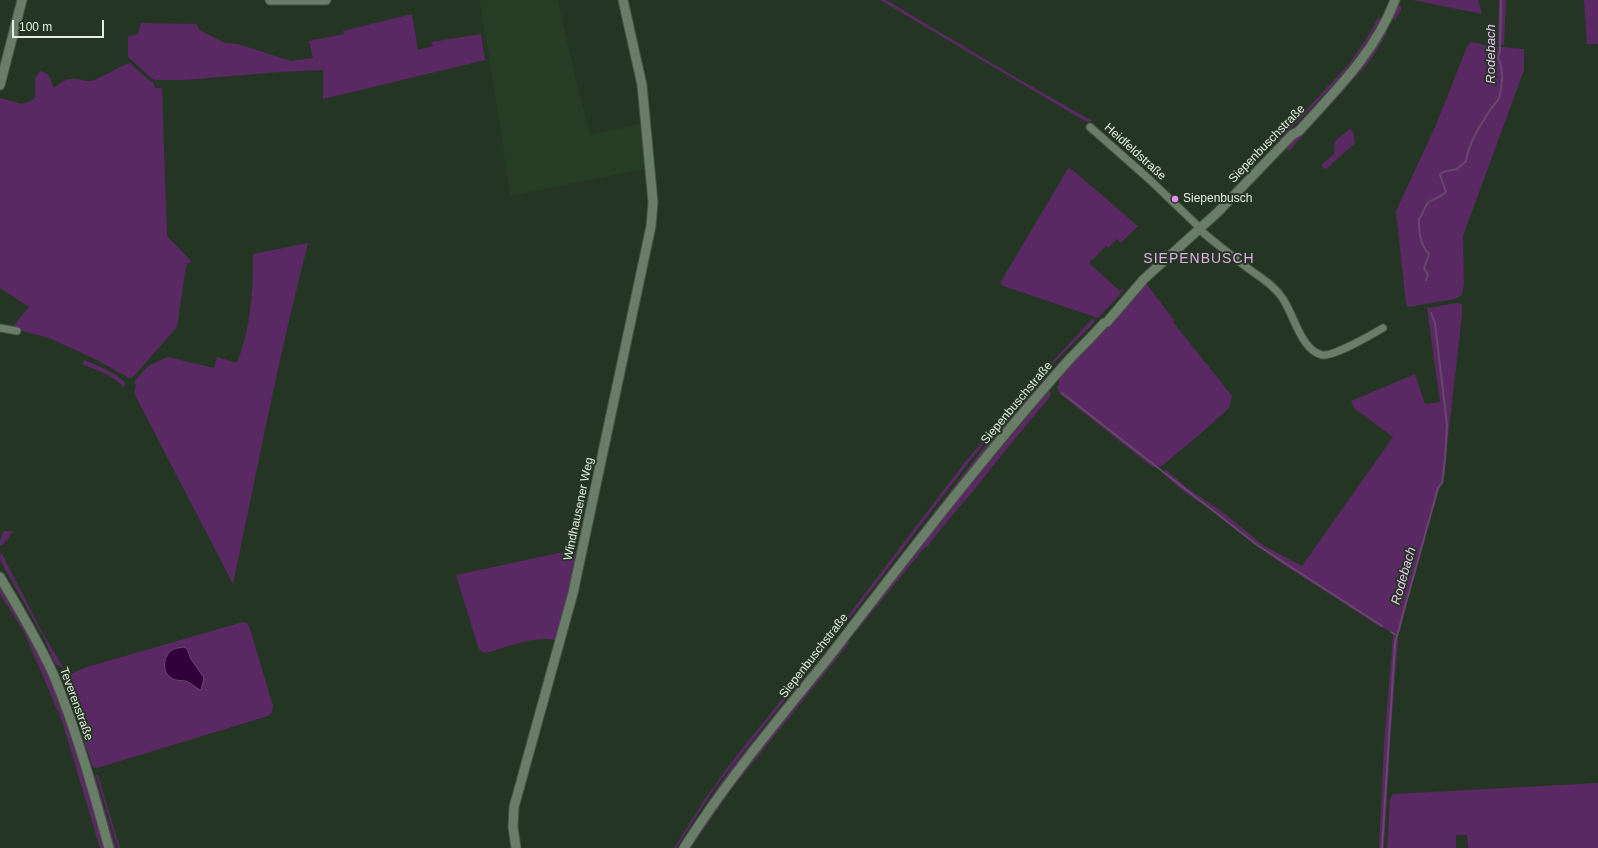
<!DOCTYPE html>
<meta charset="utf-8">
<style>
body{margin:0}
#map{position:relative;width:1598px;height:848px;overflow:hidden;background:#253523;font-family:Helvetica,sans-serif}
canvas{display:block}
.scale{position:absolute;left:12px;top:20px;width:92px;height:18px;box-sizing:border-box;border:2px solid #e4eee2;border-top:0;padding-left:5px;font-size:12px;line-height:14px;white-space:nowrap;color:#e4eee2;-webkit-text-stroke:3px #253523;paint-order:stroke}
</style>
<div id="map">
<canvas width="1598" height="848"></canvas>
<div class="scale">100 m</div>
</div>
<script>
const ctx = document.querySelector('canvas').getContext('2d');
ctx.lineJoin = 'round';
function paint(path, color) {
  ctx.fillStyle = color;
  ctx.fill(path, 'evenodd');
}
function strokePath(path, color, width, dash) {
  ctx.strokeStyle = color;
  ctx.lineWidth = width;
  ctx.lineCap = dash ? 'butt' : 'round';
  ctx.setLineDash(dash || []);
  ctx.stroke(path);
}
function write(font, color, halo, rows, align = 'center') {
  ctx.font = font + ' Helvetica,sans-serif';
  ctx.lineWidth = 4;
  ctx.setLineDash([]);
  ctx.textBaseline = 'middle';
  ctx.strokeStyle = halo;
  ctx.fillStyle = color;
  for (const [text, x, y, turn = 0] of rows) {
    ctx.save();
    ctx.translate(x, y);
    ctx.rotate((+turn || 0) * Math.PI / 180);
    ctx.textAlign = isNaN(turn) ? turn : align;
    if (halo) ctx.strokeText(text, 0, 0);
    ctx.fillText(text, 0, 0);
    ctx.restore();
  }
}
paint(new Path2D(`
 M480 0H558L577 84 590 135 644 123 648 168 511 196Z`), '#273c24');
paint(new Path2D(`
 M880 0H886L1015 77 1092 121 1088 122 1085 121Z
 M1413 0H1478L1482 14Z
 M1499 0H1506L1504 45H1498Z
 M1584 0H1598V44H1587Z
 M1398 4 1401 7V10L1395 20 1392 19Z
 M412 14 418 50 433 46 431 42 481 34 485 60 323 99V70L279 72 185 80H156L152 79 128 57V37L138 34 141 23 197 24 199 30 225 43 238 44 291 61 313 58 309 41 344 34 343 31Z
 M1379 16 1380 20C1355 67 1316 103 1279 141L1278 140 1349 64 1368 36Z
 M1384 32 1387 33 1372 58 1362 70 1289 151 1284 146 1299 135Z
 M1471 42 1491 46 1524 49V70L1463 236 1464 284 1462 295 1455 299 1408 307 1406 304 1396 211 1436 125 1466 49Z
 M130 63 150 81 154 83 155 88H162L167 236 192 262 187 263 186 267 177 327 133 377 129 378 97 360 49 338 12 328 29 307 0 288V98L22 104 33 100 35 97V78L40 71C51 74 51 79 53 88 59 84 65 79 72 79 79 78 84 82 91 81 105 77 116 67 130 63Z
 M1350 129 1353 131 1355 143 1326 169 1322 167V164L1333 155 1335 151 1334 144 1336 140Z
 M1069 167 1138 226 1121 243 1117 239 1108 248 1106 246 1089 263 1120 291 1122 289 1124 290 1098 318 1003 286 1000 283Z
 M308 243C279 355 257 470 233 584L134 393 136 386 134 382 148 366 168 357 214 368 217 357 237 363C251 328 253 292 253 254Z
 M1145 282 1174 320 1173 322 1232 396 1229 408 1199 435 1162 466 1155 467 1151 466 1059 393 1057 386 1059 385V378Z
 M1457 303 1462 304V315L1445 463 1442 479 1405 607 1400 632 1394 633 1379 626 1278 561 1214 511 1184 492 1164 474 1165 469 1187 488 1225 514 1264 546 1302 566 1393 437 1355 409 1351 401 1415 374 1425 404 1440 402 1427 308Z
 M1092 319 1095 321 1093 324C996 415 923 526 841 629L840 627 844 621 965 462 1038 377Z
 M1096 324 1097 326 845 630H843L1003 423Z
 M84 360C98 366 115 371 125 383L124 388C114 375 96 370 82 364Z
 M1049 391 1051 393 1050 397C1022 429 996 462 970 495 955 512 940 529 927 547H925L855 633 856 629 948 511Z
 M4 531H13L4 544 0 546V540Z
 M573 550 578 552 558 641C537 634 508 647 486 653L481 651 478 647 456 575Z
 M1 552 41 630 64 669 57 665 54 662 44 638 0 560Z
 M0 582 50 676 80 763 106 848H100L62 721 25 634 0 594Z
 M243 622 247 623 250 629 273 706 272 712 268 716 97 768 93 767 65 686 64 678 68 675 87 667Z
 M835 633V637L716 786 676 848H674L705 799 730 764Z
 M1393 636 1397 637 1398 641 1391 728 1384 848H1379L1384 745Z
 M836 639 837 640 681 848H679L713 794 734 765Z
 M845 642H850L730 791 691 848H687L722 797Z
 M96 775H98L120 848H118Z
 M95 776 116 848H114L93 777Z
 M1598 783V848H1468L1467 835H1456V848H1387L1390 799 1393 794Z`), '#5a2964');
const water = new Path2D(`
 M184 647 187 649 191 659 204 678 201 690C195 688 191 682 185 681 178 680 173 681 168 675 162 669 164 655 172 650 175 648 180 648 184 647Z`);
paint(water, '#31003a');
strokePath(water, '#67476c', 1);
strokePath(new Path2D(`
 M1426 280 1428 275 1424 268 1429 254C1419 243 1419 232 1419 219 1424 214 1423 207 1429 202 1434 198 1441 197 1446 192L1440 175 1443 172 1457 169 1466 161C1469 142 1480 126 1490 110 1493 106 1497 102 1499 98 1502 86 1504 69 1498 58L1500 50 1501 0
 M1062 393 1257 545 1382 626
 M1391 632 1396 635
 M1382 848 1395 643 1438 488 1442 483 1445 461 1447 425 1435 323 1431 313`), '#67476c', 2);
const street = new Path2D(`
 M1090 127 1149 179 1200 228
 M1199 229C1215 243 1232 256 1249 269 1261 278 1275 286 1283 299 1294 315 1301 350 1322 355 1333 357 1373 334 1383 328
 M0 328 17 331`);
const secondary = new Path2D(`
 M270 0H326
 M0 85 22 0
 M0 577C19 609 39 642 54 676 77 732 93 790 109 848
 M516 848 513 827 514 807 573 593 651 226 653 202 642 85 623 0
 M684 848C727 780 779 719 829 657 906 557 983 457 1067 362 1079 349 1092 337 1104 323L1107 322 1144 279 1218 212 1292 135 1299 131C1336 90 1375 53 1395 0`);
strokePath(street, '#455343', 9);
strokePath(secondary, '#455343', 11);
strokePath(street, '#6a7d68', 7);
strokePath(secondary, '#6a7d68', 9);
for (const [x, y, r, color] of [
 [1175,199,4,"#ea8dfd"]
]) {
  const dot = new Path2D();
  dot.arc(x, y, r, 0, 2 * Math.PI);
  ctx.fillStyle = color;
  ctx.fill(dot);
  strokePath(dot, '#253523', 1.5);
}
write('12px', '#e4eee2', '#253523', [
 ["Siepenbuschstraße",1267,144,-46],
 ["Heidfeldstraße",1135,152,42],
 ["Siepenbuschstraße",1017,403,-50],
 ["Windhausener Weg",579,509,-78],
 ["Siepenbuschstraße",814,656,-52],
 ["Teverenstraße",76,704,70]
]);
write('12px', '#e4eee2', '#253523', [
 ["Siepenbusch",1183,199]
], 'left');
write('italic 13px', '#ecc1f5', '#253523', [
 ["Rodebach",1491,54,-90],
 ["Rodebach",1404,576,-74]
]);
ctx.letterSpacing = '1px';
write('14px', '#e1aeeb', '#253523', [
 ["SIEPENBUSCH",1199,259]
]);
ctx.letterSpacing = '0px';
</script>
